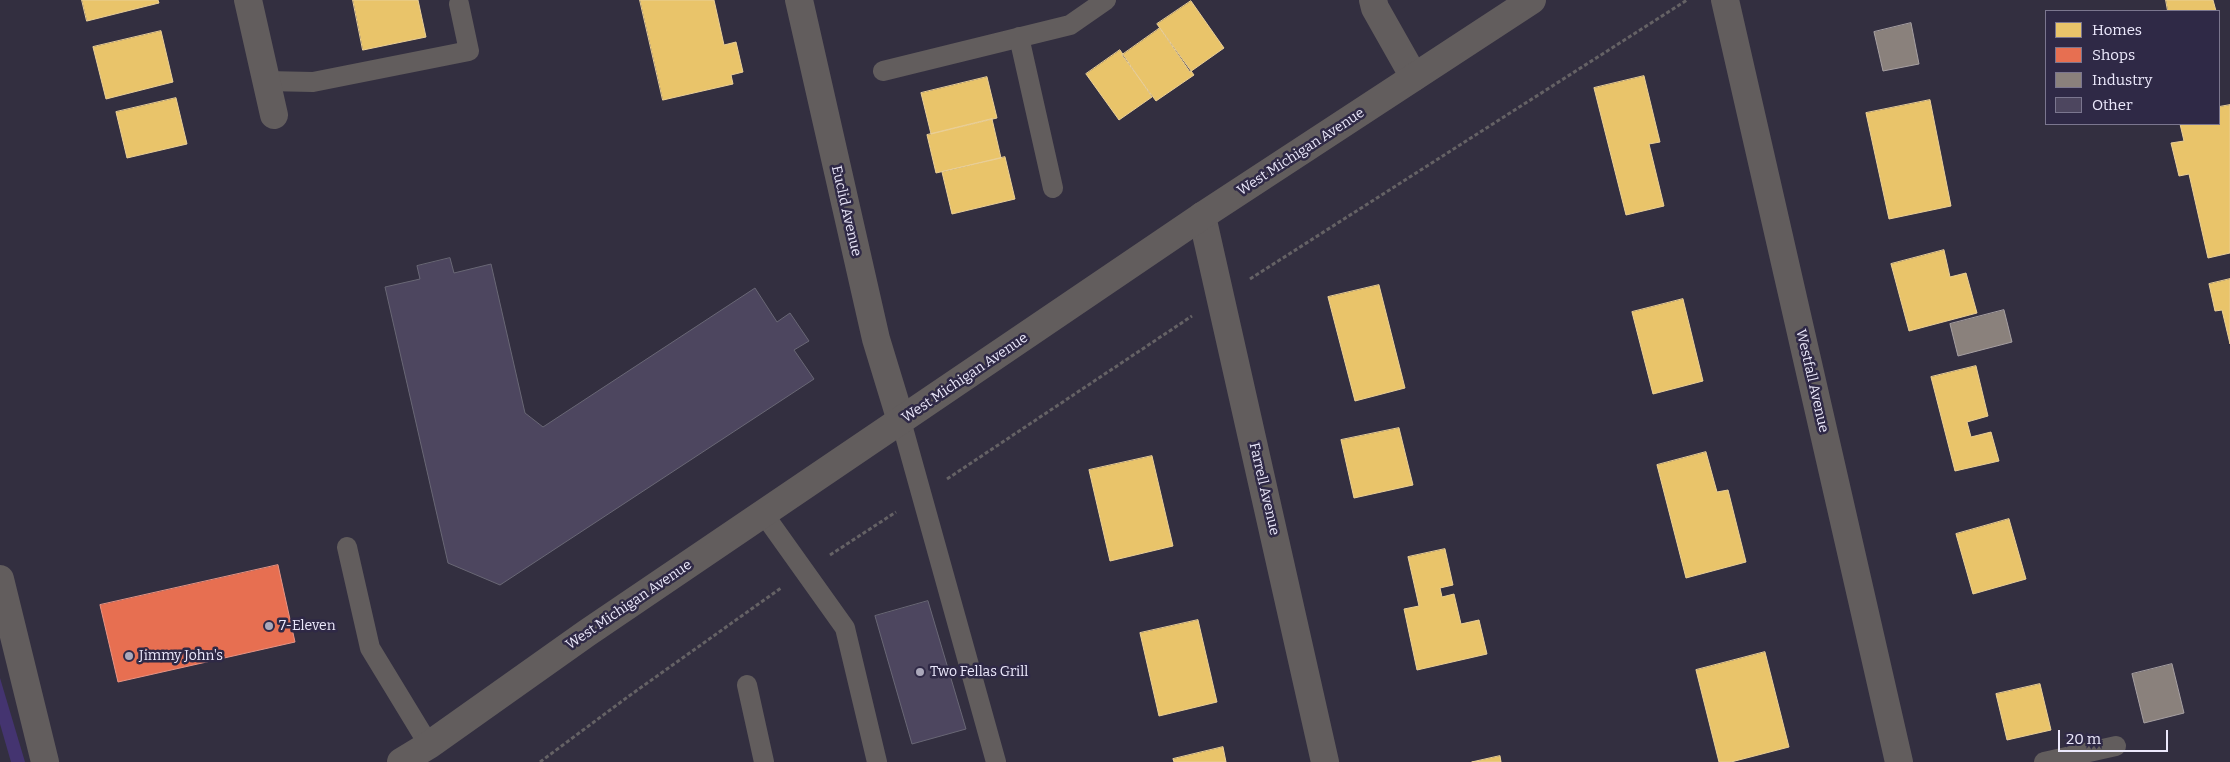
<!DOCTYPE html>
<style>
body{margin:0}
#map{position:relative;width:2230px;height:762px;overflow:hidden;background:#332f40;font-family:Bitter,serif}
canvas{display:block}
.legend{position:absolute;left:2045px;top:10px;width:175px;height:115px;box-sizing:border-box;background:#2f2946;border:1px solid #7b768f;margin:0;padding:6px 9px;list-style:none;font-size:15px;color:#ece9fc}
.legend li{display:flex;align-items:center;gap:10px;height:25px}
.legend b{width:25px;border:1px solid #7b768f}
.scale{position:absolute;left:2058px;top:730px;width:110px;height:22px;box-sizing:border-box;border:2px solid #ece9fc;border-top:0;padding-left:6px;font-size:15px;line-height:18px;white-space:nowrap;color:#ece9fc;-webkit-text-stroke:4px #2f2946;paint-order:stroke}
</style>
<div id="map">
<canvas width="2230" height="762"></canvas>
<ul class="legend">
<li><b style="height:14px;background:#e9c46a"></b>Homes</li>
<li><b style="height:14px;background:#e76f51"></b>Shops</li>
<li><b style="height:14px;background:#8a817c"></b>Industry</li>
<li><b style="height:14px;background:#4d465f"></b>Other</li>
</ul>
<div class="scale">20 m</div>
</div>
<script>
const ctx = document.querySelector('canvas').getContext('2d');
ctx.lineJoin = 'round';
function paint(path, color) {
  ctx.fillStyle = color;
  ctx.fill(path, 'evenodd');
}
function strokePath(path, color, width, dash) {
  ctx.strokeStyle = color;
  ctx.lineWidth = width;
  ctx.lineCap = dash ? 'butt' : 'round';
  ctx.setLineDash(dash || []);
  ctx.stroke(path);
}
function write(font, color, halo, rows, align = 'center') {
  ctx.font = font + ' Bitter,serif';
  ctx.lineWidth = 5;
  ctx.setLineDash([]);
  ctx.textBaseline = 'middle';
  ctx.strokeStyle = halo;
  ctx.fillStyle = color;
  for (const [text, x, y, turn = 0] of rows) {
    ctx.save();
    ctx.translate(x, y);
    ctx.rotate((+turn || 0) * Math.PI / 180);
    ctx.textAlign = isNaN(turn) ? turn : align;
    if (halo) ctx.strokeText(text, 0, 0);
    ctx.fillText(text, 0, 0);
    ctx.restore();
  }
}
paint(new Path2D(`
 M0 678 25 762H11L0 724Z`), '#443470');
const homes = new Path2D(`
 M82 0H158L159 3 87 21Z
 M353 0H418L426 37 363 50Z
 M640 0H714L724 45 736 42 743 72 731 75 733 84 663 100Z
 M2166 0H2213L2216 11H2168Z
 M1191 1 1224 48 1190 72 1157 24Z
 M1160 28 1194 75 1156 101 1122 55Z
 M161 31 173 82 106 99 93 47Z
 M1120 50 1152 97 1119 120 1086 74Z
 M1644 76 1660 142 1649 144 1664 206 1626 215 1594 88Z
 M987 77 997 118 931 134 921 93Z
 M176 98 187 144 127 158 116 112Z
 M1930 100 1951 206 1889 219 1866 113Z
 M2230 105V253L2208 258 2189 174 2179 176 2171 143 2184 141 2180 124H2219V107Z
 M992 119 1001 158 936 173 927 135Z
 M1005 157 1015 199 952 214 942 172Z
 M1944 250 1950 277 1966 273 1977 313 1909 331 1891 264Z
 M2230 279V344L2222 310 2215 311 2209 284Z
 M1379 285 1405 388 1355 401 1328 297Z
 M1683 299 1703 381 1653 394 1632 312Z
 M1976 366 1988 416 1967 422 1971 437 1991 432 1999 461 1955 471 1931 377Z
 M1399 428 1413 485 1354 498 1341 440Z
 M1706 452 1717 492 1728 490 1746 562 1686 578 1657 465Z
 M1152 456 1173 546 1110 561 1089 470Z
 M2009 519 2026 579 1973 594 1956 534Z
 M1445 549 1453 585 1440 588 1442 597 1454 594 1461 624 1479 620 1487 654 1417 670 1404 609 1419 606 1408 557Z
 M1198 620 1217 702 1159 716 1140 633Z
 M1765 652 1789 747 1731 762H1719L1696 670Z
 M2040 684 2051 730 2007 740 1996 694Z
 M1223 747 1226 762H1174L1173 759Z
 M1500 756 1501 762H1472Z`);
paint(homes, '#e9c46a');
strokePath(homes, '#eacf96', 1);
const shops = new Path2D(`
 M278 565 295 642 118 682 100 605Z`);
paint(shops, '#e76f51');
strokePath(shops, '#e89484', 1);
const industry = new Path2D(`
 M1911 23 1919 64 1883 71 1874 32Z
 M2004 310 2012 342 1958 356 1950 324Z
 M2172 664 2184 713 2144 723 2132 674Z`);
paint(industry, '#8a817c');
strokePath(industry, '#a7a0a2', 1);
const building = new Path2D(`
 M450 258 454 273 491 264 525 413 543 427 755 288 777 322 790 313 809 341 794 350 814 379 500 585 448 563 385 287 420 279 417 266Z
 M928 601 966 729 912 744 875 616Z`);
paint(building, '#4d465f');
strokePath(building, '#696775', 1);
strokePath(new Path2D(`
 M1250 279 1687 0
 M947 479 1192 316
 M830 555 896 512
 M540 762 629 696 781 588`), '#656265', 3, [4, 2.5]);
strokePath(new Path2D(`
 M1019 37 1053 188
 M883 71 1070 25 1106 0
 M266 81 313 82 469 51 459 4
 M901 421 996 762
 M763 513 845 628 877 762
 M347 547 370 648 429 745
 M747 685 764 762
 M2044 762 2116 746`), '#625d5d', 20);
strokePath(new Path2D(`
 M248 0 274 115
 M799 0 876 339 901 421
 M1373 0 1375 8 1414 77
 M1725 0 1899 762
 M1202 216 1325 762`), '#625d5d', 28);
strokePath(new Path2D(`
 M0 579 45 762
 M401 762 429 745 587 633 1202 216 1532 0`), '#625d5d', 28);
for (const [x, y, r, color] of [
 [269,626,5,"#aba8ba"],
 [129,656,5,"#aba8ba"],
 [920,672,5,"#aba8ba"]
]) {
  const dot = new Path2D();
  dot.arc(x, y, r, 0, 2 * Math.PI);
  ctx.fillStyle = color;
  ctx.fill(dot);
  strokePath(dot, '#2f2946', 2);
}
write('14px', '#ece9fc', '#2f2946', [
 ["West Michigan Avenue",1301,152,-33],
 ["Euclid Avenue",846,211,77],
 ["West Michigan Avenue",965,378,-34],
 ["Westfall Avenue",1812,381,77],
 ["Farrell Avenue",1264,489,77],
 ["West Michigan Avenue",629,605,-34]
]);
write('14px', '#ece9fc', '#2f2946', [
 ["7-Eleven",279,626],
 ["Jimmy John's",139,656],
 ["Two Fellas Grill",930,672]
], 'left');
</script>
